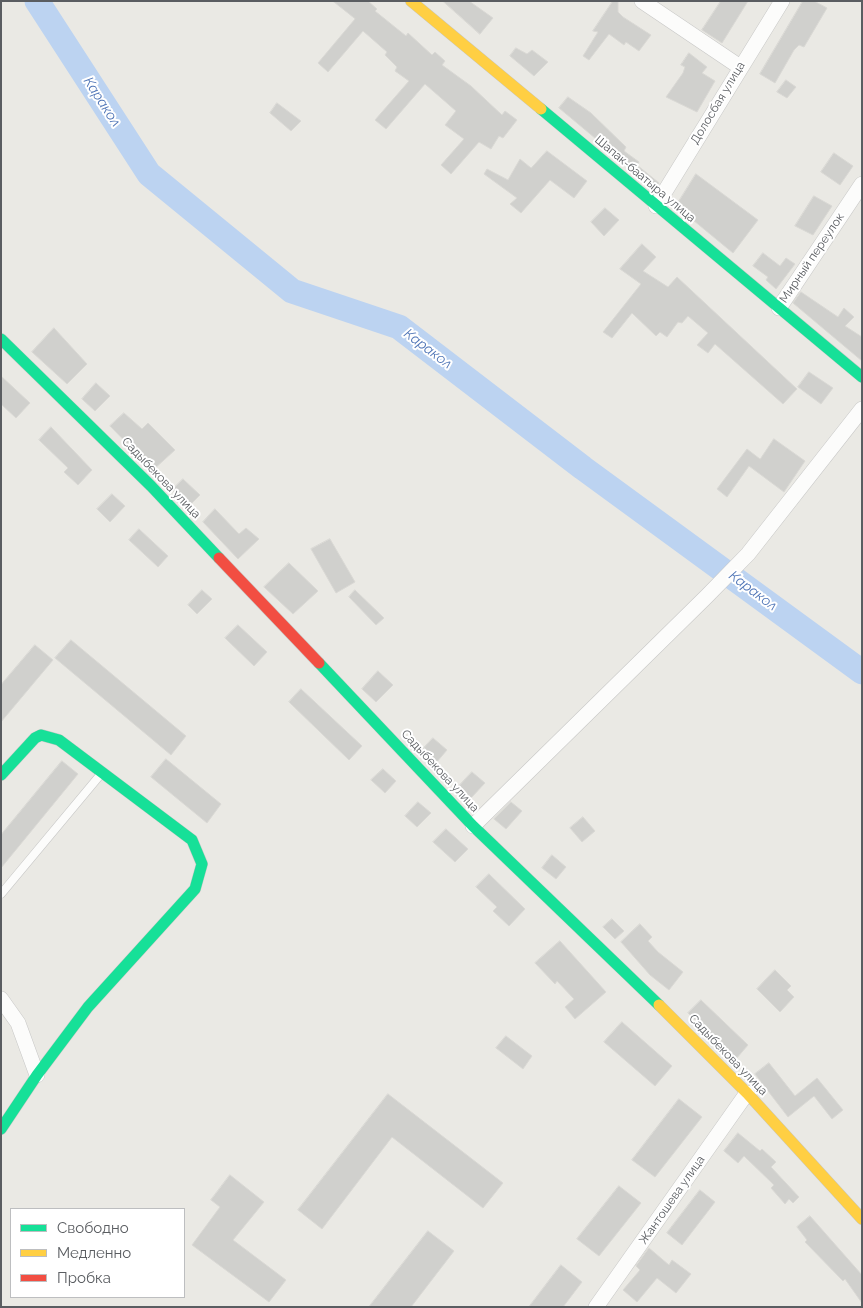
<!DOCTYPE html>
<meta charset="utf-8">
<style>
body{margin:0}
#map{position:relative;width:863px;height:1308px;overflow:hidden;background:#eae9e4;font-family:Raleway,sans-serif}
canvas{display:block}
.frame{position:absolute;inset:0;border:2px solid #5a5d61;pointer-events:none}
.legend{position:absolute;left:10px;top:1208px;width:175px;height:90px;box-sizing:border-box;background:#fff;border:1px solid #bdbec0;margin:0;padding:6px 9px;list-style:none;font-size:15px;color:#5a5d61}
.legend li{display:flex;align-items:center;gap:10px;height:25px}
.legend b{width:25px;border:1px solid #bdbec0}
</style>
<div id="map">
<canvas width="863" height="1308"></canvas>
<div class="frame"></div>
<ul class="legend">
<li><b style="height:6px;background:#16e098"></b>Свободно</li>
<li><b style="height:6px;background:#ffcf43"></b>Медленно</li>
<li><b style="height:6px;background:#f24e42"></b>Пробка</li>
</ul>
</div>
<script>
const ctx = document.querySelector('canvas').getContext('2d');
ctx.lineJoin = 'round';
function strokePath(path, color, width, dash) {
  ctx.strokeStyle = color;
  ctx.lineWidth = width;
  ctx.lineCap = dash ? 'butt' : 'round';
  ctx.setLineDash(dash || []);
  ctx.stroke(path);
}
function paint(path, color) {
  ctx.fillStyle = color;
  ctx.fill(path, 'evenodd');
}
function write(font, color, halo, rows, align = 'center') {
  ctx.font = font + ' Raleway,sans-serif';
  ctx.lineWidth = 4;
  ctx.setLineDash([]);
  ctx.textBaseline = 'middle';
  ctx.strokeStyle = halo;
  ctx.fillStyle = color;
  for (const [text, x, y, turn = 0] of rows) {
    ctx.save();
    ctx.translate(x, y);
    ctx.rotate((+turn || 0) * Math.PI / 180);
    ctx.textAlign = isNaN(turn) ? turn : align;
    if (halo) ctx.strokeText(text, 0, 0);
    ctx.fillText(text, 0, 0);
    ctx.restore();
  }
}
strokePath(new Path2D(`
 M37 1 149 174 292 291 399 327 583 468 862 672`), '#bcd3f1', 25);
const building = new Path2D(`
 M333 1H368L377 9 375 11 406 36 408 33 432 55 435 52 445 61 442 65 471 86 502 115 505 111 517 120 503 138 499 136 491 149 479 142 451 174 441 165 464 139 445 125 456 111 425 84 386 129 375 120 409 81 395 71 397 67 385 55 387 52 363 31 328 72 318 63 355 19Z
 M443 1H469L493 18 480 34Z
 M613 1H618V12L623 17 651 35 639 51 626 42 624 45 609 34 589 60 583 56 598 32 593 31Z
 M721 1H748L722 43 702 30Z
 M803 1H814L827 8 804 47 799 45 794 50 775 83 760 74Z
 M516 48 527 54 532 50 548 62 534 76 510 56Z
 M689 53 707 67 702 73 715 81 697 112 666 97 683 73 685 67 681 65Z
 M786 80 796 87 787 98 777 92Z
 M568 97 591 113 626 147 624 151 639 162 637 165 659 183 656 189 559 108Z
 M277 103 301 121 291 131 270 113Z
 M547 151 587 181 574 198 550 180 521 213 510 204 517 198 484 174 487 169 508 180 520 159 531 168Z
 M834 153 853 166 840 185 821 172Z
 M696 174 758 220 733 253 676 206Z
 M814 196 832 206 813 235 795 226Z
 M605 208 619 220 604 236 591 222Z
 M642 244 656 257 643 271 668 287 677 277 797 389 783 404 715 344 708 353 697 345 708 333 688 316 682 323 678 322 667 337 660 332 656 336 632 313 612 338 603 332 641 284 620 269Z
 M763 253 780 266 786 258 795 264 776 289 766 280 768 277 753 266Z
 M801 292 838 317 844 308 854 317 845 326 862 337V361L793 303Z
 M54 328 87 364 67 384 32 352Z
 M809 372 833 388 821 404 798 387Z
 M1 376 30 403 16 418 1 404Z
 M96 383 110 396 95 411 82 399Z
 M124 413 142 429 148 423 175 450 153 470 110 426Z
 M51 427 92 470 78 485 64 472 68 468 39 440Z
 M774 439 805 461 784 492 749 466 727 497 717 489 747 449 760 459Z
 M183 479 200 495 188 507 172 490Z
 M112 494 125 506 110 522 97 509Z
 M215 509 239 534 246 528 259 539 238 559 203 522Z
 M139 529 168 556 158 567 129 540Z
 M330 539 355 582 336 593 311 549Z
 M289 563 318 591 293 614 264 587Z
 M202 590 212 599 197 614 188 605Z
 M355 590 384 618 376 625 349 597Z
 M238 625 267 652 254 666 225 638Z
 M71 640 186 736 171 755 55 658Z
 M35 645 53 660 1 722V685Z
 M378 671 393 685 376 702 362 689Z
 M301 689 362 746 349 760 289 702Z
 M433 738 447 750 436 763 421 751Z
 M166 759 221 804 207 823 151 777Z
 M62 761 78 774 1 868V835Z
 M383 769 396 781 385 793 371 780Z
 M472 772 485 783 471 798 459 786Z
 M418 802 431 813 417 827 405 816Z
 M511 802 522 811 506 829 494 819Z
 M583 817 595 831 582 842 570 828Z
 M446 829 468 849 455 862 433 842Z
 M552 855 566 867 556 879 542 868Z
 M489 874 525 909 509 926 493 911 497 907 476 887Z
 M612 919 624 931 615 939 603 927Z
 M640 924 652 937 648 941 658 952 683 972 669 990 650 975 621 942Z
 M560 941 606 992 575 1019 565 1007 574 999 557 981 555 984 535 963Z
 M775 970 791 986 787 990 794 997 780 1012 757 989Z
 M701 1000 748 1045 736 1059 688 1013Z
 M622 1022 672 1066 655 1086 604 1042Z
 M506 1036 532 1056 523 1069 496 1048Z
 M769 1063 795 1096 817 1078 843 1110 832 1119 814 1096 788 1117 755 1074Z
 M388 1094 503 1183 483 1208 392 1137 322 1229 298 1210Z
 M679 1099 702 1117 655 1177 632 1160Z
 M738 1133 760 1151 762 1149 776 1162 771 1167 799 1197 793 1203 789 1199 785 1204 771 1188 774 1185 744 1156 738 1163 724 1151Z
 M230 1175 264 1202 233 1240 286 1280 269 1302 192 1245 220 1207 211 1200Z
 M619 1186 641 1203 599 1256 577 1239Z
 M700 1190 715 1202 682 1245 667 1233Z
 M810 1216 862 1275V1303L845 1279 843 1281 805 1242 807 1240 797 1227Z
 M428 1231 454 1251 411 1307H369Z
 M649 1248 669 1265 672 1260 691 1274 676 1293 657 1278 637 1302 623 1290 640 1270 636 1266Z
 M561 1265 582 1282 563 1307H529Z`);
paint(building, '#d0d0cd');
strokePath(building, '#d9d8d4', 1);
const lane = new Path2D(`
 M1 894 101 774`);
const street = new Path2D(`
 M642 1 740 67
 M656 206 782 1
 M779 308 862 184
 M473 826 707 596 748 554 862 409
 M1 999 18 1023 37 1075
 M596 1307 747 1093`);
const fast = new Path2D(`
 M541 109 862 377
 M1 339 151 486 219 558
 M319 663 473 826 659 1005
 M1 775 35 738 41 735 59 740 192 840 202 864 195 889 88 1007 37 1075 1 1129`);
const slow = new Path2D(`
 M411 1 541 109
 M659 1005 747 1093 862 1219`);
const jam = new Path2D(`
 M219 558 319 663`);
strokePath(lane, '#c7c7c6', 9);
strokePath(street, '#c7c7c6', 16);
strokePath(fast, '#c5c6c4', 12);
strokePath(slow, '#c5c6c4', 12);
strokePath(jam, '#c5c6c4', 12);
strokePath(lane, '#fcfcfb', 8);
strokePath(street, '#fcfcfb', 15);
strokePath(fast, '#16e098', 11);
strokePath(slow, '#ffcf43', 11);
strokePath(jam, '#f24e42', 11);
write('12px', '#5a5d61', '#fff', [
 ["Долосбая улица",718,103,-59],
 ["Шапак-баатыра улица",645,179,40],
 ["Мирный переулок",812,258,-56],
 ["Садыбекова улица",161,478,46],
 ["Садыбекова улица",440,771,47],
 ["Садыбекова улица",728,1055,46],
 ["Жантошева улица",672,1200,-55]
]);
write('italic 14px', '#4e74b6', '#fff', [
 ["Каракол",102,102,57],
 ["Каракол",428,349,37],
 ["Каракол",753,591,37]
]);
</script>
